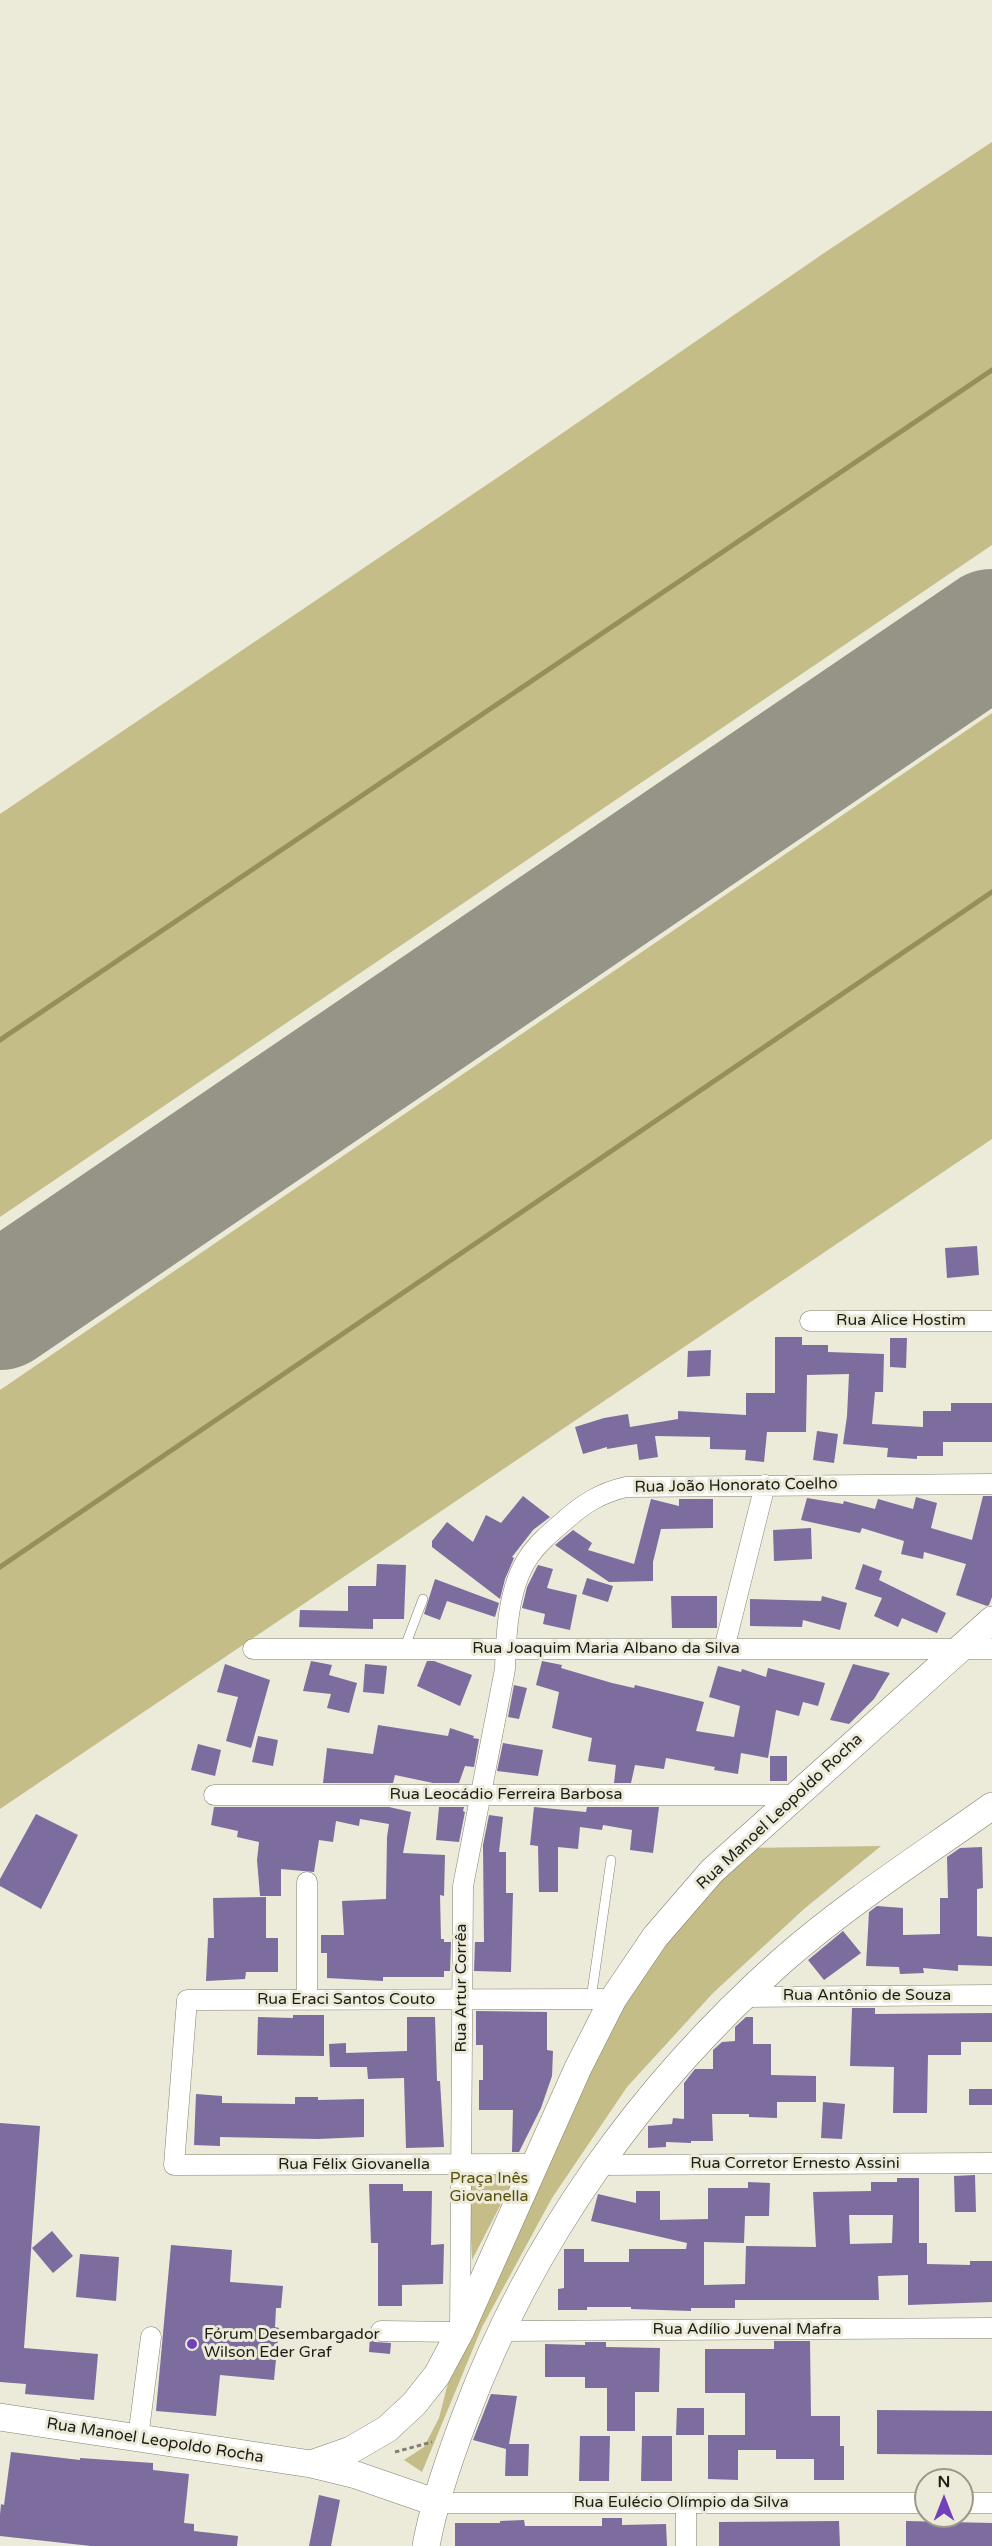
<!DOCTYPE html>
<meta charset="utf-8">
<style>
body{margin:0}
#map{position:relative;width:992px;height:2546px;overflow:hidden;background:#ecead8;font-family:"Varela Round",sans-serif}
canvas{display:block}
.north{position:absolute;left:914px;top:2468px;width:60px;height:60px;box-sizing:border-box;background:#ecead8;border:2px solid #9a988b;border-radius:50%;rotate:0deg;font-size:16px;font-weight:700;line-height:24px;text-align:center;color:#1e1e17}
.north::after{content:'';display:block;margin:auto;width:21px;height:27px;background:#7141b9;clip-path:polygon(50% 0,100% 100%,50% 72%,0 100%)}
</style>
<div id="map">
<canvas width="992" height="2546"></canvas>
<div class="north">N</div>
</div>
<script>
const ctx = document.querySelector('canvas').getContext('2d');
ctx.lineJoin = 'round';
function paint(path, color) {
  ctx.fillStyle = color;
  ctx.fill(path, 'evenodd');
}
function strokePath(path, color, width, dash) {
  ctx.strokeStyle = color;
  ctx.lineWidth = width;
  ctx.lineCap = dash ? 'butt' : 'round';
  ctx.setLineDash(dash || []);
  ctx.stroke(path);
}
function write(font, color, halo, rows, align = 'center') {
  ctx.font = font + ' "Varela Round",sans-serif';
  ctx.lineWidth = 6;
  ctx.setLineDash([]);
  ctx.textBaseline = 'middle';
  ctx.strokeStyle = halo;
  ctx.fillStyle = color;
  for (const [text, x, y, turn = 0] of rows) {
    ctx.save();
    ctx.translate(x, y);
    ctx.rotate((+turn || 0) * Math.PI / 180);
    ctx.textAlign = isNaN(turn) ? turn : align;
    if (halo) ctx.strokeText(text, 0, 0);
    ctx.fillText(text, 0, 0);
    ctx.restore();
  }
}
paint(new Path2D(`
 M992 142V545L0 1217V814L516 465 827 251Z
 M992 713V1139L0 1809V1390Z
 M881 1846 804 1909 713 1993 627 2087 552 2198 482 2327 422 2472 404 2460 424 2447 439 2418 448 2383 485 2295 580 2085 652 1958 745 1848Z
 M468 2169H519L472 2260Z`), '#c5bd88');
strokePath(new Path2D(`
 M0 1040 992 370
 M0 1567 992 892`), '#978f58', 5);
strokePath(new Path2D(`
 M0 1307 992 632`), '#959486', 126);
paint(new Path2D(`
 M977 1246 979 1275 947 1278 945 1248Z
 M775 1337H802V1345H828V1352L884 1354 883 1392H875L872 1424 923 1427V1411H951V1403H992V1442H943V1456H917V1459L887 1457 888 1448 843 1444 847 1416 849 1374 807 1375 806 1432H767L764 1462 745 1460 746 1450 710 1449V1437L655 1436 658 1457 639 1460 637 1444 607 1449V1447L583 1454 575 1427 604 1418 628 1414 630 1427 678 1419V1411L746 1415V1393H775Z
 M890 1338H907L906 1368 890 1367Z
 M711 1350 710 1376 687 1377 688 1351Z
 M817 1431 838 1434 834 1463 813 1460Z
 M523 1496 550 1517 533 1530 512 1557 514 1558 505 1579 500 1599 432 1547V1541L447 1522 473 1542 486 1515 501 1523Z
 M983 1496H992V1597L989 1605 987 1606 956 1595 966 1564 924 1552 923 1559 901 1554 904 1541 862 1528 860 1533 801 1520 807 1498 843 1504 844 1501 875 1509 878 1499 913 1509 916 1497 937 1503 931 1528 972 1540Z
 M651 1499 679 1506V1499H713V1528L661 1529 653 1562V1581L609 1582 555 1545 573 1530 592 1543 588 1550 634 1564Z
 M811 1528 812 1559 774 1561 773 1530Z
 M377 1564 406 1565 404 1619H373V1629L299 1627 300 1610 348 1611V1586H376Z
 M863 1564 882 1571 879 1580 946 1613 937 1633 902 1618 898 1627 874 1616 882 1598 855 1589Z
 M538 1565 553 1569 547 1588 577 1595 570 1630 543 1624 545 1614 522 1608 527 1587Z
 M587 1578 613 1586 608 1602 582 1594Z
 M435 1579 499 1603 495 1617 447 1601 440 1620 424 1614Z
 M671 1596H717V1628H672Z
 M822 1596 847 1603 840 1630 803 1620 802 1627 750 1626V1599L821 1601Z
 M311 1661 332 1665 329 1675 357 1683 349 1713 327 1708 331 1694 303 1691Z
 M427 1661H434L472 1675 460 1706 417 1686Z
 M542 1661 562 1665 561 1668 612 1683 634 1688 635 1685 704 1702 696 1731 734 1737 740 1706 709 1697 718 1666 741 1672 742 1669 766 1677 768 1668 825 1683 818 1706 803 1702 799 1716 776 1710 768 1758 741 1753 738 1774 714 1770 715 1767 666 1758 664 1769 635 1765 631 1783H614L616 1765 588 1761 592 1738 552 1728 559 1692 536 1685Z
 M225 1664 270 1680 251 1748 226 1741 238 1697 217 1692Z
 M365 1664 387 1666 384 1694 363 1692Z
 M853 1664 890 1673 874 1699 849 1724 830 1720Z
 M514 1685 527 1688 519 1719 508 1717Z
 M378 1725 448 1736 450 1728 474 1736 473 1738 479 1739 474 1767 465 1766 459 1783H433L395 1775 393 1783H323L327 1748 373 1754Z
 M258 1736 278 1740 273 1766 252 1762Z
 M503 1743 543 1750 538 1776 497 1771Z
 M198 1744 221 1750 215 1776 191 1770Z
 M770 1756H787V1781H770Z
 M214 1807H389L411 1812 403 1853 445 1855 444 1896 440 1895 441 1939H444V1942H451L450 1971H444V1977H383V1981L327 1978V1953H321V1935H344L342 1901 386 1899 387 1837 389 1824 360 1819 359 1826 336 1821 333 1842 319 1840 314 1872 281 1869V1896H260L257 1860 259 1842 237 1837 238 1831 211 1825Z
 M439 1807H464L463 1811 465 1812 459 1842 436 1840Z
 M534 1807 586 1812 587 1807H659L653 1853 630 1850 632 1830 603 1825 602 1830 580 1827 578 1849 558 1847V1892H539L538 1846 530 1845Z
 M36 1814 78 1835 41 1909 0 1886V1879Z
 M489 1815 503 1817 499 1852H506V1893H513L511 1972 474 1971 475 1942H484L483 1845Z
 M982 1847 983 1888 977 1889V1936L992 1937V1966L958 1965V1971L923 1968 924 1973 900 1974 899 1967 866 1966 869 1912 877 1906 903 1908V1935L940 1934V1898H948L947 1857 960 1848Z
 M266 1897V1938H278V1972H246L245 1979 206 1981 208 1938H214L213 1898Z
 M843 1931 861 1953 824 1980 808 1960Z
 M852 2008H875V2014L992 2013V2042H961V2055H928L927 2113H893L894 2067 850 2066Z
 M476 2011 547 2012V2050L553 2051 552 2076 541 2108 519 2152H512L513 2110H479V2080H483V2045H476Z
 M293 2015H324V2056L257 2055 258 2017 293 2018Z
 M407 2017H435L437 2081H440L444 2147 406 2148 404 2078 368 2079 367 2067H330L329 2044 346 2043V2053L407 2051Z
 M746 2017H753V2044H771V2075L816 2076V2102H777V2118L749 2117V2114H712L713 2141H691V2143L666 2142V2147L648 2148V2126L672 2124 673 2118 684 2119V2083L695 2069H713V2050L722 2042 735 2041V2027Z
 M969 2089H992V2105H969Z
 M196 2094 222 2096V2103L295 2104V2097H318V2100L364 2099V2137L318 2139 220 2137V2146L194 2145Z
 M823 2102 845 2104 842 2139 821 2138Z
 M0 2123 40 2126 24 2348 98 2354 94 2400 25 2394 26 2384 0 2382Z
 M975 2175 976 2212H955L954 2176Z
 M897 2178H919V2243H927V2264L970 2265V2261H992V2302L908 2305V2275L878 2276 879 2300H735V2308H691V2311L631 2309V2307H587V2310H558V2289L564 2288V2249H584V2262H629V2249H686L687 2243 591 2221 598 2194 636 2203V2191H660V2220L708 2219V2188H748V2182L770 2183 769 2216H745L744 2243 704 2242V2285L745 2284 746 2246 816 2247 813 2192 871 2191V2182H897ZM849 2215H893L892 2243 850 2244Z
 M369 2184H403V2191H432L431 2245 444 2244 443 2284 402 2285V2306H378V2243H371Z
 M52 2231 73 2256 53 2273 32 2248Z
 M171 2245 232 2250 230 2282 283 2286 281 2308H276L275 2327 279 2328 274 2380 220 2375 216 2416 156 2411Z
 M80 2254 119 2257 116 2301 76 2297Z
 M370 2335 375 2342 391 2343 390 2354 369 2352Z
 M774 2341H810L811 2416H840V2446H844V2480H814V2459H776V2450H738V2480L708 2479V2435H745V2393H705V2349H774Z
 M585 2342H606V2347L660 2348 659 2392H635V2431H607V2388H585V2377H545V2344L585 2345Z
 M491 2394 517 2396 509 2444H529L528 2476H505L506 2449 473 2440Z
 M677 2408H704V2435H676Z
 M877 2410 992 2411V2455L877 2454Z
 M580 2436H610L609 2481H579Z
 M642 2436H672V2481H641Z
 M11 2452 80 2460V2458L153 2463V2470L189 2474 184 2523 194 2524V2531L238 2536 237 2546H91L0 2536V2515L1 2504 4 2505Z
 M319 2495 340 2500 331 2546H309Z
 M602 2518H622V2525L666 2524 667 2546H455V2523H500V2521L524 2520 525 2526H602Z
 M839 2521 840 2546H719V2522Z
 M906 2521 992 2523V2546H906Z`), '#7c6d9e');
const service = new Path2D(`
 M404 1649 423 1599
 M591 1999 611 1860`);
const minor = new Path2D(`
 M810 1321H992
 M253 1649H992
 M724 1649 765 1485
 M214 1795H797
 M307 1882V2000
 M742 1997 992 1995
 M534 2164 174 2165 187 2000 613 1999
 M598 2165 992 2163
 M381 2331 460 2332 463 1886 505 1669C506 1634 508 1588 528 1558 537 1544 550 1533 563 1522 583 1504 600 1493 626 1487L992 1484
 M502 2331 992 2328
 M138 2438 151 2337
 M437 2503H926
 M962 2503H992
 M686 2546V2503`);
const secondary = new Path2D(`
 M0 2417 311 2464 356 2475 437 2503
 M311 2464 351 2450 387 2429 414 2404 437 2375 460 2332 578 2068 613 1999 655 1937 712 1871 992 1620
 M426 2546C434 2502 449 2459 465 2417 531 2240 642 2085 783 1960 848 1903 922 1856 992 1806`);
strokePath(service, '#828070', 10);
strokePath(minor, '#828070', 21);
strokePath(secondary, '#828070', 28);
strokePath(new Path2D(`
 M395 2452 432 2442`), '#807f73', 3, [4.5, 3]);
strokePath(service, '#fff', 9);
strokePath(minor, '#fff', 20);
strokePath(secondary, '#fff', 27);
for (const [x, y, r, color] of [
 [192,2344,6,"#7141b9"]
]) {
  const dot = new Path2D();
  dot.arc(x, y, r, 0, 2 * Math.PI);
  ctx.fillStyle = color;
  ctx.fill(dot);
  strokePath(dot, '#ecead8', 2);
}
write('16px', '#1e1e17', '#ecead8', [
 ["Rua Alice Hostim",901,1321],
 ["Rua João Honorato Coelho",736,1486,-1],
 ["Rua Joaquim Maria Albano da Silva",606,1649],
 ["Rua Leocádio Ferreira Barbosa",506,1795],
 ["Rua Manoel Leopoldo Rocha",780,1812,-43],
 ["Rua Artur Corrêa",462,1988,-90],
 ["Rua Antônio de Souza",867,1996],
 ["Rua Eraci Santos Couto",346,2000],
 ["Rua Corretor Ernesto Assini",795,2164],
 ["Rua Félix Giovanella",354,2165],
 ["Rua Adílio Juvenal Mafra",747,2330],
 ["Rua Manoel Leopoldo Rocha",155,2441,9],
 ["Rua Eulécio Olímpio da Silva",681,2503]
]);
write('16px', '#59500b', '#ecead8', [
 ["Praça Inês",489,2179],
 ["Giovanella",489,2197]
]);
write('16px', '#1e1e17', '#ecead8', [
 ["Fórum Desembargador",204,2335],
 ["Wilson Eder Graf",204,2353]
], 'left');
</script>
